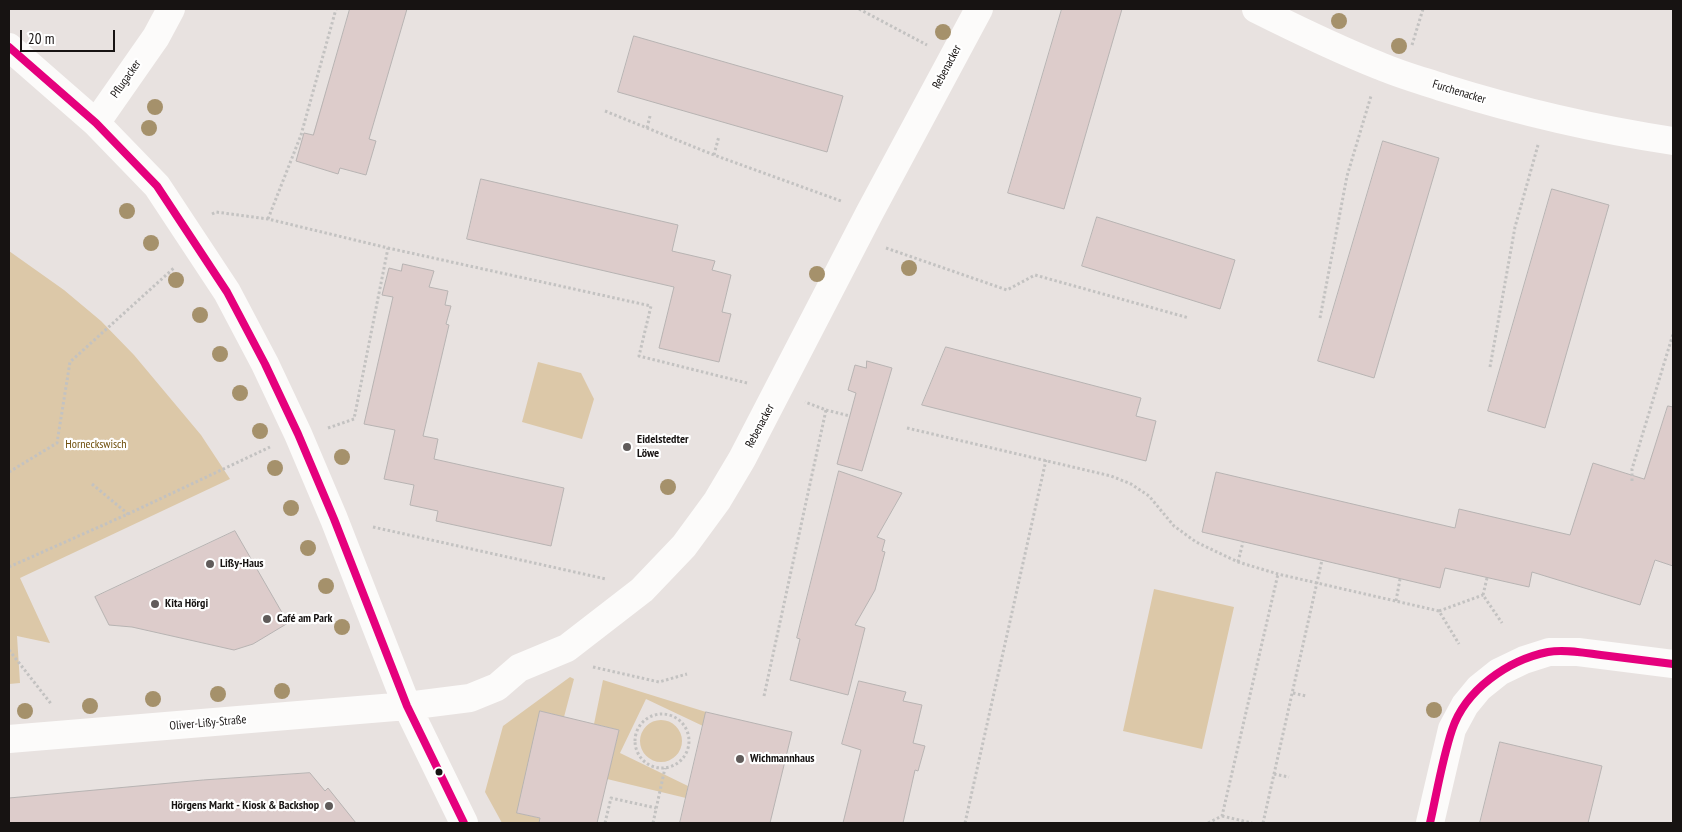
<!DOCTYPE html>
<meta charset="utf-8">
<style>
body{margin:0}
#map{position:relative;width:1682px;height:832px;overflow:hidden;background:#e8e2e0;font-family:"PT Sans Narrow",sans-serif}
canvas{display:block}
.frame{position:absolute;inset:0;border:10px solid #171312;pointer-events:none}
.scale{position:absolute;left:20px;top:30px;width:95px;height:22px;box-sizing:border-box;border:2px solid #171312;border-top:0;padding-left:6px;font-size:15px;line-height:18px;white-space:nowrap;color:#171312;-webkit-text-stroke:4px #fff;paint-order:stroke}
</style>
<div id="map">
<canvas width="1682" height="832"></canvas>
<div class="frame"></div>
<div class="scale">20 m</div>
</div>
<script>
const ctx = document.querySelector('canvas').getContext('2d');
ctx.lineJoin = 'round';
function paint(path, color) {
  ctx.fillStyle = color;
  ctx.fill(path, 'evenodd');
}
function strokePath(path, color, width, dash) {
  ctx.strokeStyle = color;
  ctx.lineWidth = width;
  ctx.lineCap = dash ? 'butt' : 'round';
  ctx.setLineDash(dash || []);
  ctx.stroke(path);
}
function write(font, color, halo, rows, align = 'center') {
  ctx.font = font + ' "PT Sans Narrow",sans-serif';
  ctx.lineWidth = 4.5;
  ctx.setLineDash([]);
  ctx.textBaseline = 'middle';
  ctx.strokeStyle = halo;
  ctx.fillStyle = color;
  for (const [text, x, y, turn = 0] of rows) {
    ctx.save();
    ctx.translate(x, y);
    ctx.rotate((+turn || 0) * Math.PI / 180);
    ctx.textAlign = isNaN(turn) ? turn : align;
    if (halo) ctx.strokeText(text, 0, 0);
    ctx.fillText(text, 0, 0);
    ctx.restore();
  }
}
paint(new Path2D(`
 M9 251 64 290 101 321 134 355 201 435 230 479 20 578 50 643 17 636 20 683 9 684Z
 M538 362 581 373 594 399 582 439 522 422Z
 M1154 589 1234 607 1202 749 1123 731Z
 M570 677 574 679 564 717 540 711 517 813 540 818 539 823H502L485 792 503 726Z
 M603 680 706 712 703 726 646 699 620 753 688 786 686 798 607 779 619 730 594 724Z
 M640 741a21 21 0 1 1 42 0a21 21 0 1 1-42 0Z`), '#dcc8a8');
const building = new Path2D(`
 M350 9H407L369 139 376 141 366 175 340 168 338 174 296 161 304 133 313 135Z
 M1062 9H1122L1064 209 1008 193Z
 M634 36 843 96 827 152 618 92Z
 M1383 141 1439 158 1374 378 1318 361Z
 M481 179 678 225 672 251 715 261 712 270 731 275 722 312 731 314 719 362 659 348 674 287 467 239Z
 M1552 189 1609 205 1545 428 1488 411Z
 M1097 217 1235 260 1220 309 1082 266Z
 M403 264 434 271 429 287 448 291 445 305 451 306 446 324 449 325 423 436 438 439 434 459 564 488 551 546 436 521 438 511 410 505 414 485 384 479 395 430 364 424 393 297 382 295 389 268 401 271Z
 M946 347 1141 398 1136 416 1156 421 1146 461 922 405Z
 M867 361 892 368 862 471 837 464 856 393 848 390 855 365 866 368Z
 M1668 406 1673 407V566L1655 560 1640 605 1532 572 1529 587 1445 568 1440 588 1202 532 1216 472 1455 528 1459 509 1570 535 1593 463 1644 479Z
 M839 471 902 493 877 537 885 540 882 551 885 552 875 590 855 625 865 628 848 695 790 680 800 639 797 638Z
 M235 531 288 623 253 644 234 650 132 627 109 625 95 597Z
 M859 681 906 692 903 701 922 705 913 743 925 746 918 771 915 770 903 823H843L861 750 842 744Z
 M540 711 619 730 597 823H539L540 818 517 813Z
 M706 712 792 732 770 823H680Z
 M1500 742 1602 766 1588 823H1480Z
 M310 773 325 791 328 788 356 823H9V798L203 780Z`);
paint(building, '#ddcccb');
strokePath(building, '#b7b3b2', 1);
strokePath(new Path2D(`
 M859 9 927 45
 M1412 45 1423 9
 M605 111 714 155 841 201
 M647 128 650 116
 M714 155 719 136
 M212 214 216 212 268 219 388 248 651 306 639 356 747 383
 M268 219 301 135 336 9
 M886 248 1007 290 1035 275 1189 318
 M1320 318 1347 176 1371 96
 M1490 367 1515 227 1538 145
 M826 410 850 416
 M328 428 354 419 388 248
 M907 428 1111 476 1131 484 1149 496 1174 526 1196 542 1238 562 1278 574 1439 611 1459 644
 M9 472 57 443 70 362 175 267
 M1632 481V469L1673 334
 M92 484 128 514
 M373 527 606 579
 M1238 562 1243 542
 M9 567 128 514 270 447
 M1487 578 1483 595 1502 623
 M1396 601 1400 579
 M1439 611 1483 595
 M9 650 52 705
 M593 667 659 682 687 674
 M1293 693 1306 696
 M764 696 826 410 805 402
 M635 741a27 27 0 1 1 54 0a27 27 0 1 1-54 0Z
 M1274 774 1289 777
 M1222 816 1252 823
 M605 823 611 798 656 808
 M653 823 665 768
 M965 823 1046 460
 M1208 823 1222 816 1278 574
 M1263 823 1322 560`), '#c3c2c1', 3, [2.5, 2.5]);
strokePath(new Path2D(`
 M1256 9C1296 29 1337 49 1380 66 1401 75 1423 81 1444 88 1521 112 1594 129 1673 141
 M9 47 96 123 157 186 227 292 265 364 298 434 334 519 407 706 464 823
 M96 123 156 37 171 9
 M9 739 407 706 470 698 497 687 519 668 567 648 642 590 684 546 717 501 742 459 870 212 979 9
 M1430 823 1452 729 1465 705 1479 688 1499 672 1524 660 1549 652H1578L1673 664`), '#fcfbfa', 28);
strokePath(new Path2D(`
 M9 47 96 123 157 186 227 292 265 364 298 434 334 519 407 706 464 823
 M1430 823C1437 792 1442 760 1452 730 1465 690 1508 660 1548 652 1565 649 1585 653 1601 655 1625 658 1649 661 1673 664`), '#e5007d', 8);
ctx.fillStyle = '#a5916b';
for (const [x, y] of [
 [1339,21],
 [943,32],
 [1399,46],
 [155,107],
 [149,128],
 [127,211],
 [151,243],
 [909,268],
 [817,274],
 [176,280],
 [200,315],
 [220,354],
 [240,393],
 [260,431],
 [342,457],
 [275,468],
 [668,487],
 [291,508],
 [308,548],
 [326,586],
 [342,627],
 [282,691],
 [218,694],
 [153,699],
 [90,706],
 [1434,710],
 [25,711]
]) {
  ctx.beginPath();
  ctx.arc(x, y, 8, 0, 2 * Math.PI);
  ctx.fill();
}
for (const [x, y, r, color] of [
 [627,447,5,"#605b5a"],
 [210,564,5,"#605b5a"],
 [155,604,5,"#605b5a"],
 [267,619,5,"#605b5a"],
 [740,759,5,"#605b5a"],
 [439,772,4.5,"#171312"],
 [329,806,5,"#605b5a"]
]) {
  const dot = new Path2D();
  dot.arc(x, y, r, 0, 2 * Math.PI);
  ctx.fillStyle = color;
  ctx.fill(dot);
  strokePath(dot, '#fff', 2);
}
write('12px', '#171312', '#fff', [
 ["Rebenacker",947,67,-62],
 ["Pflugacker",126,79,-55],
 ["Furchenacker",1459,92,17],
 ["Rebenacker",760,426,-62],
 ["Oliver-Lißy-Straße",208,723,-5]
]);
write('bold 12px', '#171312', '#fff', [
 ["Eidelstedter",637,440],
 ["Löwe",637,454],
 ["Lißy-Haus",220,564],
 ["Kita Hörgi",165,604],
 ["Café am Park",277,619],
 ["Wichmannhaus",750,759],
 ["Hörgens Markt - Kiosk & Backshop",319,806,"right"]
], 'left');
write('12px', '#6f4f0c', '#fff', [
 ["Horneckswisch",96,445]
]);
</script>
